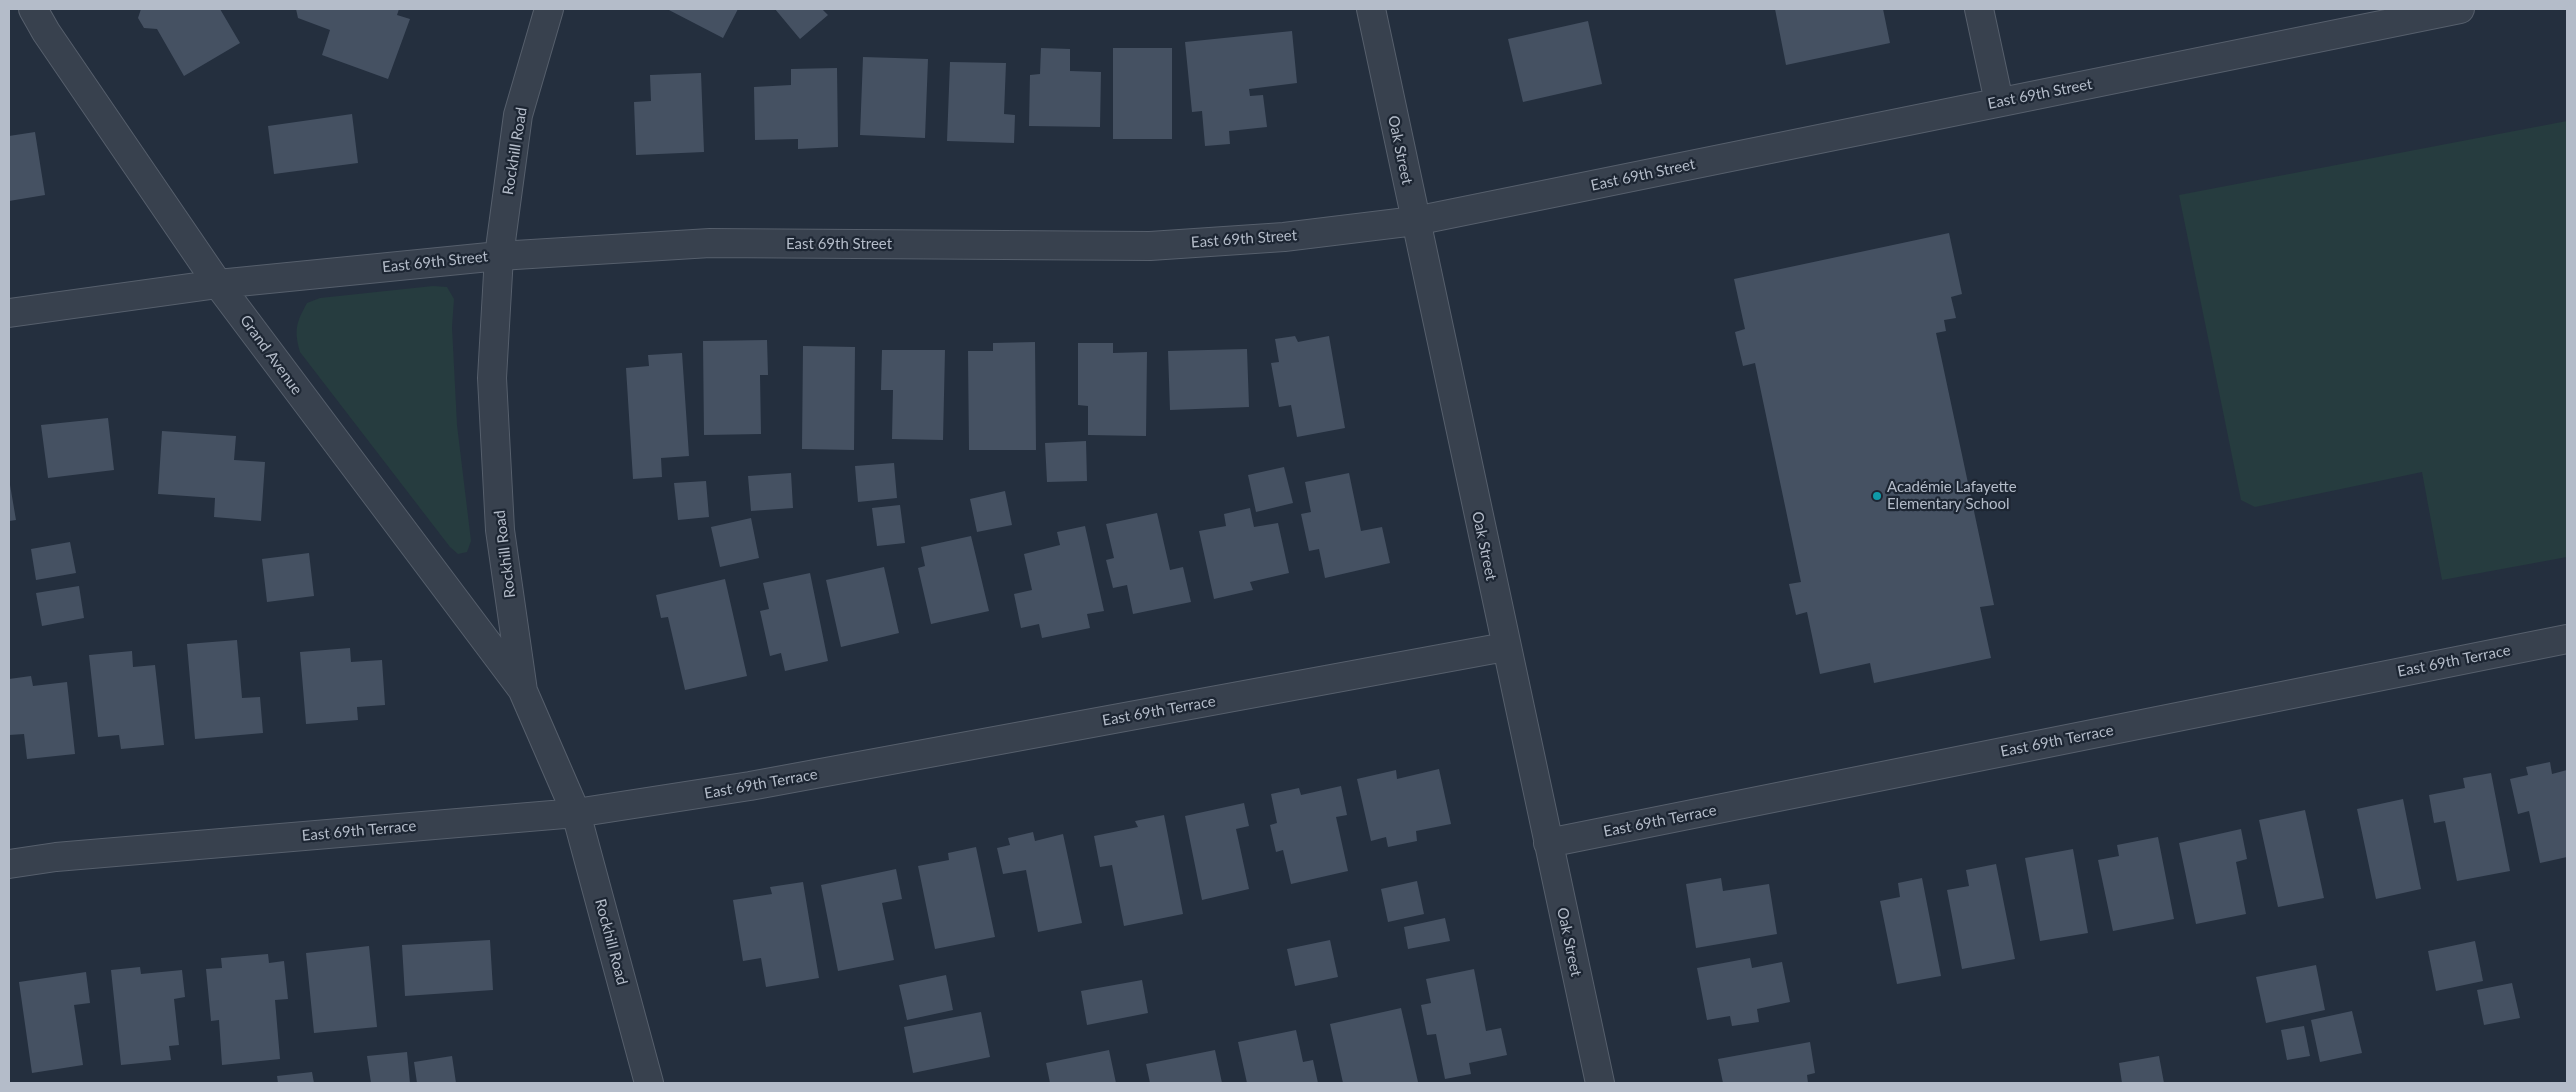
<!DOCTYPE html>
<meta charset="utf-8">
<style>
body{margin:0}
#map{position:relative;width:2576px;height:1092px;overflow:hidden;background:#242f3e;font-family:Lato,sans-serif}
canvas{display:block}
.frame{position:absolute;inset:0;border:10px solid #b4bcc9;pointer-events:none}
</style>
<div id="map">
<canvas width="2576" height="1092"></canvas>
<div class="frame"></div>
</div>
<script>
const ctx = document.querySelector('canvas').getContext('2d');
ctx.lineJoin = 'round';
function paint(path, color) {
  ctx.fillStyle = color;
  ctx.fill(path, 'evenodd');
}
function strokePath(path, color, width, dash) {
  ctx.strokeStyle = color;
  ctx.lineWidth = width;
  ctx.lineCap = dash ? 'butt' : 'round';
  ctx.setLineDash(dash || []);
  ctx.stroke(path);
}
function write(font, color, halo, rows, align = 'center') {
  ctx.font = font + ' Lato,sans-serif';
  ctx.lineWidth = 4.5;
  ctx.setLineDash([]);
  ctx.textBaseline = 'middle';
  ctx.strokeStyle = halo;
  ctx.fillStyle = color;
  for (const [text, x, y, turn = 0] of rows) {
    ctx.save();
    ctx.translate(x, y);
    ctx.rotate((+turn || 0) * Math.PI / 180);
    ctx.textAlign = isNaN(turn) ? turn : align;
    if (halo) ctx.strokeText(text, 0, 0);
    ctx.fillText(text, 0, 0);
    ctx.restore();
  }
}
paint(new Path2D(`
 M2567 121V557L2442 580 2422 472 2255 507 2241 500 2179 195Z
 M433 286 447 287 454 299 452 327 457 425 471 541 467 552 458 554 450 547 300 352C294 330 296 323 307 303L320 298Z`), '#263c3f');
paint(new Path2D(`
 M141 9H220L240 43 184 76 157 29 144 28 138 18Z
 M296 9H399L397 15 410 19 388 79 322 55 330 30 298 18Z
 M667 9H738L723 38Z
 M775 9H822L828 15 800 39Z
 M1775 9H1883L1890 43 1786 65Z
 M1588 21 1602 84 1523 102 1508 39Z
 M1292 31 1297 83 1249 89 1250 96 1263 95 1267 127 1229 131 1230 144 1205 146 1202 111 1192 112 1185 42Z
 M1041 48 1070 49V71L1101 72 1100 127 1029 126 1030 75 1040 74Z
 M1113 48H1172V139H1113Z
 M863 57 928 59 925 138 860 135Z
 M950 62 1006 63 1004 114 1015 115 1014 143 947 141Z
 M837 68 838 147 798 149V139L755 140 754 87 791 85V69Z
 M701 73 704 152 636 155 634 102 651 101 650 75Z
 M352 114 358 163 274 174 268 126Z
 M35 132 45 195 9 201V136Z
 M1949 233 1962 294 1951 297 1956 318 1944 320 1946 331 1936 333 1994 605 1980 607 1991 658 1874 683 1870 663 1820 674 1807 612 1796 615 1789 584 1801 582 1755 363 1743 366 1735 332 1745 329 1734 279Z
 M1295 336 1298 342 1329 336 1345 428 1297 437 1291 405 1279 407 1271 363 1279 362 1275 339Z
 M767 340 768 375H760L761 434 704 435 703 341Z
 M1035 342 1036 450H969L968 351H993V343Z
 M1078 343H1113V353L1147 352 1146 436 1088 435V406L1078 405Z
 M803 346 855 347 854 450 802 449Z
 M1247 349 1249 407 1170 410 1168 351Z
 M882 350H945L943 440 892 439 893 390H881Z
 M682 353 689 456 661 458 662 477 633 479 626 368 649 366 648 355Z
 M108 418 114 470 48 478 41 425Z
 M162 431 236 436 234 460 265 462 261 521 214 517 215 498 158 494Z
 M1086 441 1087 481 1047 482 1045 443Z
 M894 463 897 498 858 502 855 466Z
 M1284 467 1293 503 1256 512 1248 475Z
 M791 473 793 508 751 511 748 476Z
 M1349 473 1361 531 1382 527 1390 563 1325 578 1319 549 1309 551 1301 514 1311 512 1305 482Z
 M9 479 16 520 9 521Z
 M706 481 709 517 678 520 674 483Z
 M1005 491 1012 525 977 532 970 499Z
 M900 505 905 543 877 546 872 508Z
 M1250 508 1254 527 1278 523 1289 573 1250 582 1253 590 1214 599 1199 531 1226 526 1224 514Z
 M1157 513 1170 570 1183 567 1191 602 1133 614 1127 585 1113 588 1106 560 1114 558 1106 524Z
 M751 518 759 558 720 567 711 527Z
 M1085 526 1104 611 1087 614 1090 628 1042 638 1039 624 1021 628 1014 594 1032 590 1024 554 1060 545 1057 532Z
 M971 536 989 611 931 624 918 568 925 566 921 547Z
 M70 542 76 573 36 580 31 549Z
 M309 553 314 596 267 602 262 559Z
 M884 567 899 633 841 647 826 580Z
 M810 573 828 661 785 671 781 653 770 656 760 611 769 609 763 583Z
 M725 579 747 676 685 690 668 617 661 618 656 595Z
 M79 586 84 618 42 626 36 593Z
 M237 640 242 698 260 697 263 733 195 739 187 644Z
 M350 648 351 662 382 660 385 705 357 707 358 720 306 724 300 652Z
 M132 651 133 667 155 665 164 745 121 749 119 735 98 737 89 655Z
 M31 676 33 686 67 682 75 754 27 759 24 734 9 735V679Z
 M2550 762 2552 774 2567 770V857L2540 863 2529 811 2518 814 2510 779 2528 775 2526 767Z
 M1439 769 1451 824 1416 831 1417 841 1388 847 1386 837 1371 841 1357 779 1396 770 1397 779Z
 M2491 773 2510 871 2457 881 2445 821 2434 823 2429 795 2465 788 2463 778Z
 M1341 786 1347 815 1336 817 1348 871 1291 884 1283 850 1276 852 1270 825 1277 823 1271 794 1299 788 1301 795Z
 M2403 799 2421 889 2376 899 2357 809Z
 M1244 803 1249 826 1236 829 1249 889 1202 900 1185 816Z
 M2305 810 2324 898 2278 907 2259 820Z
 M1164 815 1183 914 1124 926 1112 865 1100 867 1094 836 1138 827 1135 821Z
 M2241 829 2247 859 2236 862 2246 914 2196 924 2179 843Z
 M1033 832 1035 841 1063 834 1082 923 1038 932 1026 870 1003 874 997 848 1010 845 1008 838Z
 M2158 837 2174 919 2113 931 2098 860 2119 856 2117 845Z
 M976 847 995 937 935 949 918 866 949 860 948 853Z
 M2073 849 2088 933 2040 941 2025 858Z
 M1996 864 2015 959 1962 969 1947 890 1969 886 1966 870Z
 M896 869 902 899 882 903 894 960 838 971 821 885Z
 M1721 878 1723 891 1769 884 1777 934 1696 948 1686 884Z
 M1922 878 1941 976 1897 984 1880 901 1900 897 1898 883Z
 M1417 881 1424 914 1388 922 1381 889Z
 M803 882 819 978 766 987 761 958 743 961 733 900 772 894 770 887Z
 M1445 918 1450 941 1408 949 1404 927Z
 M490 940 493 990 405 996 402 945Z
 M1330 940 1338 977 1295 986 1287 949Z
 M2475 941 2483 981 2436 991 2428 951Z
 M369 946 377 1027 314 1033 306 953Z
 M268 954 269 963 284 961 288 999 275 1000 280 1059 222 1065 219 1020 211 1021 206 969 222 968 221 958Z
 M1750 958 1752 968 1782 962 1790 1002 1757 1009 1759 1022 1732 1026 1730 1016 1707 1020 1697 968Z
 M2316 965 2325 1010 2266 1023 2256 977Z
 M140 967 141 974 182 970 185 997 174 999 179 1045 169 1046 171 1060 121 1065 111 970Z
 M1474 969 1486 1031 1501 1028 1507 1055 1469 1063 1471 1074 1445 1079 1436 1034 1427 1035 1421 1005 1431 1003 1426 979Z
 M86 972 90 1003 74 1005 83 1065 32 1073 19 982Z
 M946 975 953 1010 907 1020 899 985Z
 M1142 980 1148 1013 1087 1025 1081 991Z
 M2512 983 2520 1018 2484 1025 2477 990Z
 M1401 1008 1418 1082 1343 1083 1330 1024Z
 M2352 1011 2362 1053 2320 1062 2311 1020Z
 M981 1012 990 1057 913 1073 904 1027Z
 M2304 1026 2310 1056 2287 1060 2281 1030Z
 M1296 1030 1303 1062 1313 1060 1318 1083H1247L1238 1042Z
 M1810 1042 1815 1073 1807 1075 1808 1083H1723L1718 1059Z
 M1109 1050 1116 1083H1050L1046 1063Z
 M1215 1050 1222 1083H1150L1146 1064Z
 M407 1052 410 1083H371L367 1056Z
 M452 1056 456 1083H417L414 1062Z
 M2159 1056 2164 1083H2122L2119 1063Z
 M312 1072 314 1083H278L277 1076Z`), '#455162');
const minor = new Path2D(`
 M33 9 46 32 218 284 522 689
 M549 9 518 115 499 256 492 378 500 530 523 691 576 813 649 1083
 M1371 9 1600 1083
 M1979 9 1999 102
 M9 313 218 284 499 256 710 243 1150 246 1284 237 1415 221 2460 9
 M1548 843 2567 639
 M9 864 56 857 576 813 750 786 1505 647`);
strokePath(minor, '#565f6c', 30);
strokePath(minor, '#38414e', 28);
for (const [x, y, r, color] of [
 [1877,496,5,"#0f9aa8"]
]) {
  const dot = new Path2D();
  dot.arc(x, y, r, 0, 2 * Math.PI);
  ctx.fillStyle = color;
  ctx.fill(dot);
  strokePath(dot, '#1d2633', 2);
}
write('15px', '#b4bcc9', '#1d2633', [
 ["East 69th Street",2040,94,-11],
 ["Oak Street",1400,150,78],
 ["Rockhill Road",515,151,-81],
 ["East 69th Street",1643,175,-12],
 ["East 69th Street",1244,239,-4],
 ["East 69th Street",839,244],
 ["East 69th Street",435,262,-6],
 ["Grand Avenue",271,355,54],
 ["Oak Street",1484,546,78],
 ["Rockhill Road",505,554,-97],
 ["East 69th Terrace",2454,661,-11],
 ["East 69th Terrace",1159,711,-10],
 ["East 69th Terrace",2057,741,-11],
 ["East 69th Terrace",761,784,-10],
 ["East 69th Terrace",1660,821,-11],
 ["East 69th Terrace",359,831,-5],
 ["Rockhill Road",611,942,75],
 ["Oak Street",1569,942,78]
]);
write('15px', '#b4bcc9', '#1d2633', [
 ["Académie Lafayette",1887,487],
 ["Elementary School",1887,504]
], 'left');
</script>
